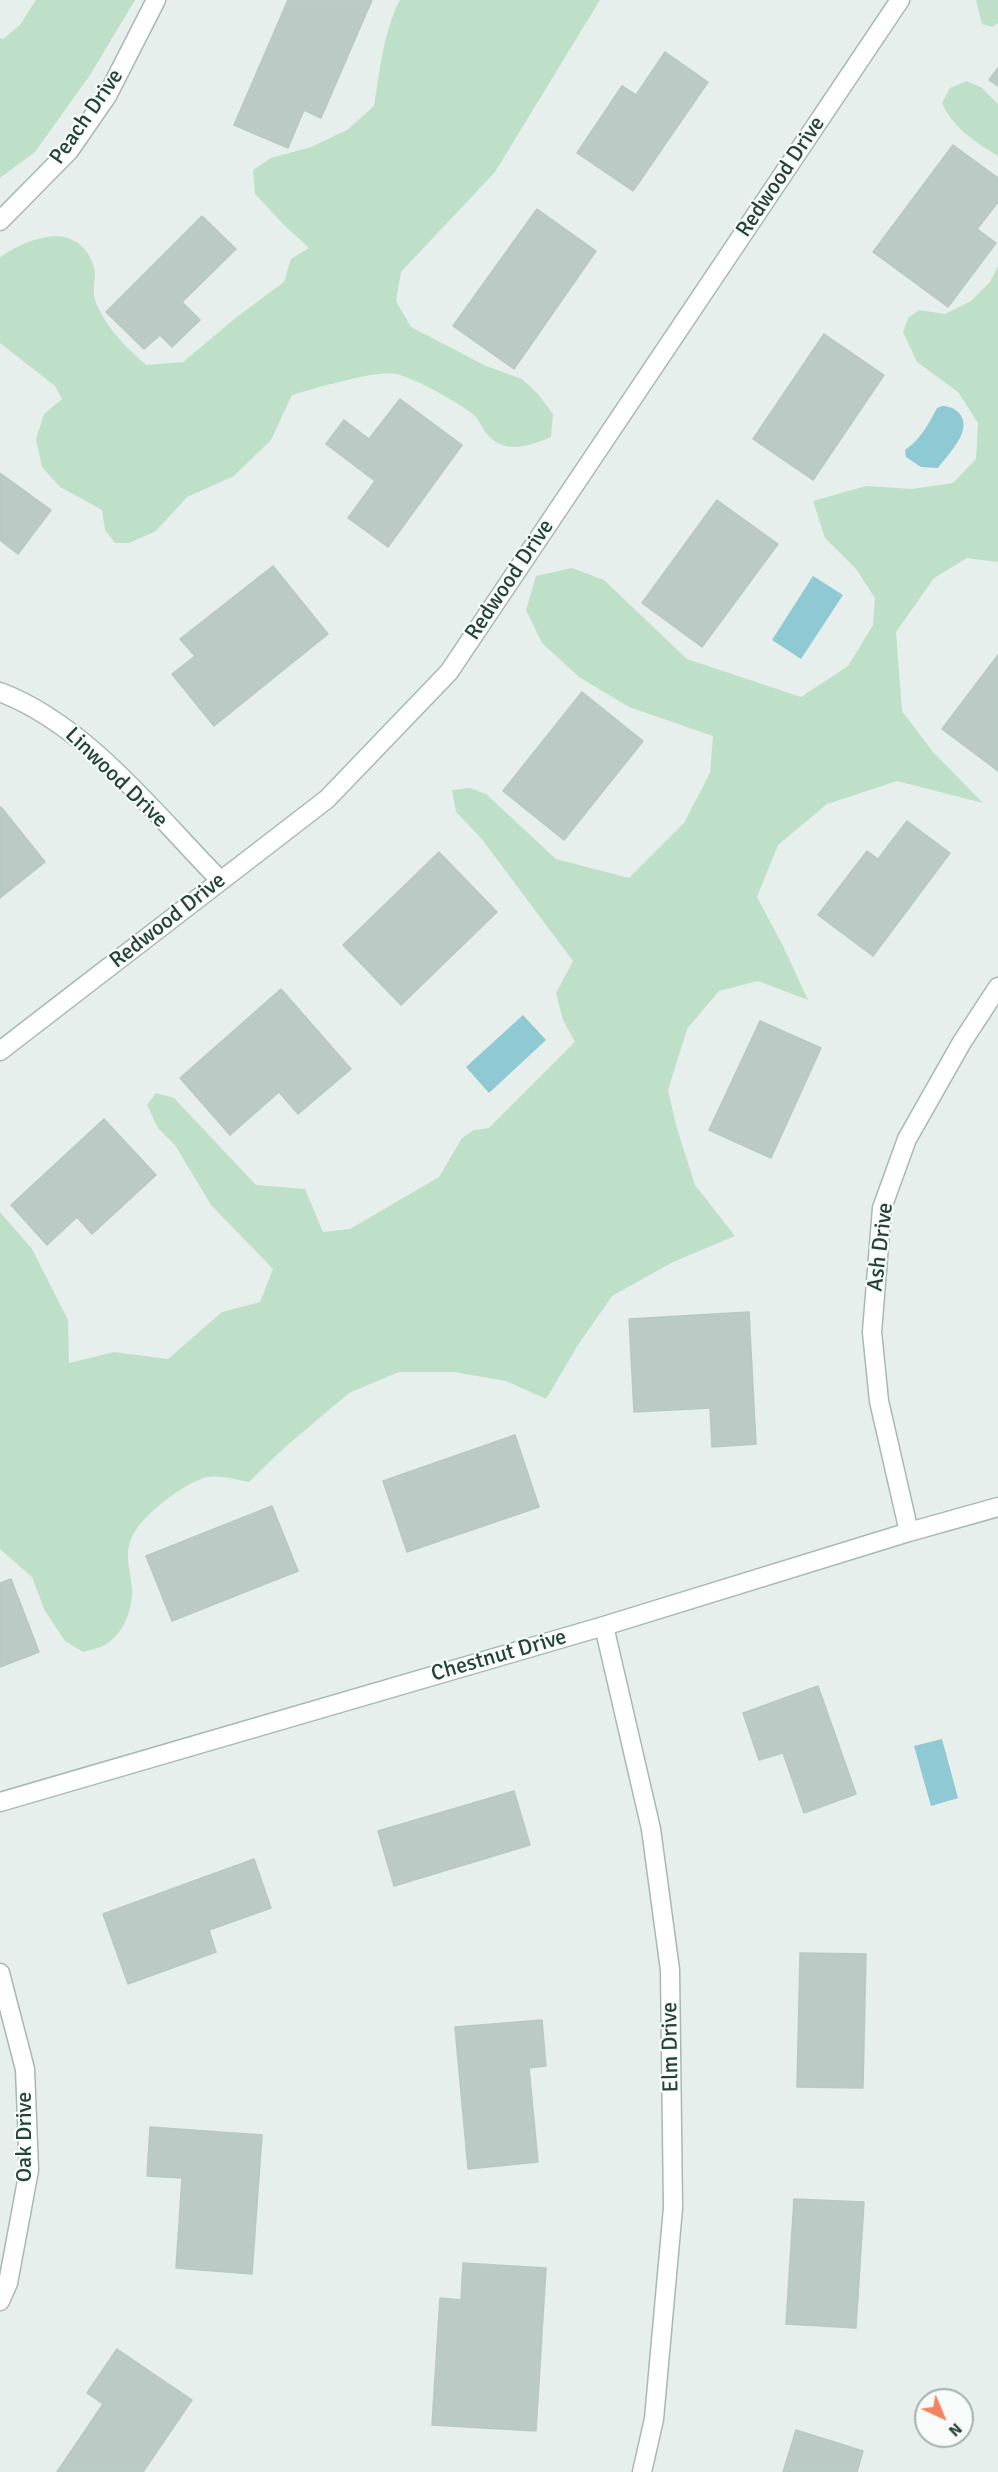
<!DOCTYPE html>
<style>
body{margin:0}
#map{position:relative;width:998px;height:2472px;overflow:hidden;background:#e6efeb;font-family:Signika,sans-serif}
canvas{display:block}
.north{position:absolute;left:914px;top:2388px;width:60px;height:60px;box-sizing:border-box;background:#f7fbf9;border:2px solid #a3b1ad;border-radius:50%;rotate:136deg;font-size:16px;font-weight:700;line-height:24px;text-align:center;color:#24423a}
.north::after{content:'';display:block;margin:auto;width:21px;height:27px;background:#f4845f;clip-path:polygon(50% 0,100% 100%,50% 72%,0 100%)}
</style>
<div id="map">
<canvas width="998" height="2472"></canvas>
<div class="north">N</div>
</div>
<script>
const ctx = document.querySelector('canvas').getContext('2d');
ctx.lineJoin = 'round';
function paint(path, color) {
  ctx.fillStyle = color;
  ctx.fill(path, 'evenodd');
}
function strokePath(path, color, width, dash) {
  ctx.strokeStyle = color;
  ctx.lineWidth = width;
  ctx.lineCap = dash ? 'butt' : 'round';
  ctx.setLineDash(dash || []);
  ctx.stroke(path);
}
function write(font, color, halo, rows, align = 'center') {
  ctx.font = font + ' Signika,sans-serif';
  ctx.lineWidth = 4.5;
  ctx.setLineDash([]);
  ctx.textBaseline = 'middle';
  ctx.strokeStyle = halo;
  ctx.fillStyle = color;
  for (const [text, x, y, turn = 0] of rows) {
    ctx.save();
    ctx.translate(x, y);
    ctx.rotate((+turn || 0) * Math.PI / 180);
    ctx.textAlign = isNaN(turn) ? turn : align;
    if (halo) ctx.strokeText(text, 0, 0);
    ctx.fillText(text, 0, 0);
    ctx.restore();
  }
}
paint(new Path2D(`
 M36 0H135L90 75 35 152 0 178V38L3 39 20 25Z
 M400 0H600L495 172 401 272 396 301 411 327 486 366 522 379 538 394 553 414 551 437C531 446 503 455 487 434 482 429 480 420 474 415 459 403 415 378 396 374 378 369 313 389 292 395L271 440 234 476 187 497 156 531 129 543H115L105 530 102 510 60 487 42 467 36 439 44 414 62 399 55 386 0 343V257C30 237 76 220 93 264 98 275 91 289 95 300 106 328 125 346 146 365L183 362 238 316 284 282 291 259 309 248 284 225 255 194 253 170 271 158 311 147 347 130 374 106C380 71 383 32 400 0Z
 M976 0H998V23L992 27 982 24Z
 M967 81 982 88 998 104V156C974 141 954 129 942 103L950 88Z
 M998 266V562L967 558 934 578 896 632 902 711 933 752 983 803 897 781 827 804 778 845 757 897 783 946 808 1000 758 981 719 991 687 1029 668 1090 676 1125 695 1185 735 1236 673 1262 612 1296 578 1345 546 1399 506 1381 454 1372H399L349 1393 284 1448 249 1482C237 1480 220 1475 208 1477 186 1481 139 1517 131 1539 124 1558 131 1570 132 1589 133 1610 122 1638 101 1647 96 1649 89 1650 83 1652L65 1641 45 1611 32 1577 0 1549V1212L32 1249 68 1320 69 1363 114 1352 168 1359 222 1312 260 1302 273 1269 211 1205 175 1145 158 1128 147 1105 156 1093 174 1098 256 1185 305 1189 323 1232 350 1229 439 1177 462 1138 474 1130 489 1128 575 1042 563 1020 556 993 573 961 481 838 456 812 452 790 470 788 486 794 556 859 629 878 684 823 710 773 713 736 629 707 579 677 542 643 526 610 536 576 572 568 604 580 687 659 801 697 848 666 873 625 875 598 856 569 825 538 813 501 866 486 912 489 953 483 976 459 978 423 958 392 917 362 903 332 908 318 919 310 945 314 971 301 990 282Z`), '#bfe0c8');
paint(new Path2D(`
 M942 406C949 406 954 408 959 413 974 430 948 454 938 468L921 467 906 457 905 450C921 439 928 425 937 408Z
 M813 576 843 595 801 659 772 640Z
 M523 1015 546 1040 489 1093 466 1067Z
 M942 1739 958 1798 931 1806 914 1746Z`), '#8ec9d4');
const building = new Path2D(`
 M288 0H372L321 118 304 110 288 148 234 125Z
 M665 52 708 82 633 191 577 153 622 86 636 95Z
 M998 68V86L989 80Z
 M953 145 998 178V202L977 229 996 243 948 307 873 252Z
 M537 209 596 251 514 369 453 326Z
 M202 216 236 249 182 302 200 320 172 347 160 335 144 349 106 312Z
 M824 334 884 375 813 480 753 439Z
 M400 399 462 445 388 547 348 518 375 481 326 444 344 420 369 439Z
 M0 473 51 510 18 554 0 540Z
 M717 500 778 544 702 647 642 603Z
 M273 566 328 634 214 726 172 674 195 656 180 639Z
 M998 655V771L942 729Z
 M582 692 643 741 564 840 503 791Z
 M1 807 45 862 0 898V808Z
 M907 821 950 853 873 956 818 915 867 851 878 859Z
 M439 852 497 912 401 1005 343 945Z
 M281 989 351 1069 298 1114 279 1092 230 1135 180 1078Z
 M760 1021 821 1048 771 1158 709 1130Z
 M104 1119 156 1175 92 1234 77 1217 47 1245 11 1205Z
 M749 1312 756 1444 712 1447 710 1408 634 1412 629 1319Z
 M515 1435 539 1507 407 1552 383 1481Z
 M272 1506 298 1571 172 1621 146 1556Z
 M11 1579 39 1652 0 1667V1583Z
 M818 1686 856 1794 804 1813 783 1753 759 1760 743 1713Z
 M514 1791 530 1845 394 1886 378 1831Z
 M254 1859 271 1908 209 1930 216 1952 128 1984 103 1914Z
 M800 1953 866 1954 863 2088 797 2087Z
 M542 2020 546 2066 529 2068 538 2162 468 2169 455 2027Z
 M150 2127 262 2135 252 2274 176 2268 182 2178 147 2176Z
 M794 2199 864 2202 856 2328 786 2324Z
 M463 2263 546 2268 536 2431 432 2425 440 2298 461 2300Z
 M117 2349 192 2400 143 2472H57L103 2404 87 2393Z
 M796 2430 863 2451 857 2472H783Z`);
paint(building, '#bbcac4');
strokePath(building, '#b8c9c2', 1.5);
const minor = new Path2D(`
 M0 221 69 151 107 96 156 0
 M0 692C87 725 156 815 220 880
 M0 1051 327 799 449 672 900 0
 M909 1532 879 1401 872 1332 882 1208 907 1139 962 1042 998 987
 M604 1626 651 1829 670 1970 673 2208 654 2419 642 2472
 M0 1802 604 1626 909 1532 998 1507
 M0 1973 25 2069 29 2170 8 2283 0 2301`);
strokePath(minor, '#a8b8b2', 21);
strokePath(minor, '#fff', 18);
write('22px', '#24423a', '#f7fbf9', [
 ["Peach Drive",87,117,-55],
 ["Redwood Drive",781,177,-56],
 ["Redwood Drive",510,580,-56],
 ["Linwood Drive",116,778,44],
 ["Redwood Drive",168,921,-38],
 ["Ash Drive",881,1247,-83],
 ["Chestnut Drive",499,1656,-16],
 ["Elm Drive",671,2047,-91],
 ["Oak Drive",25,2137,-90]
]);
</script>
